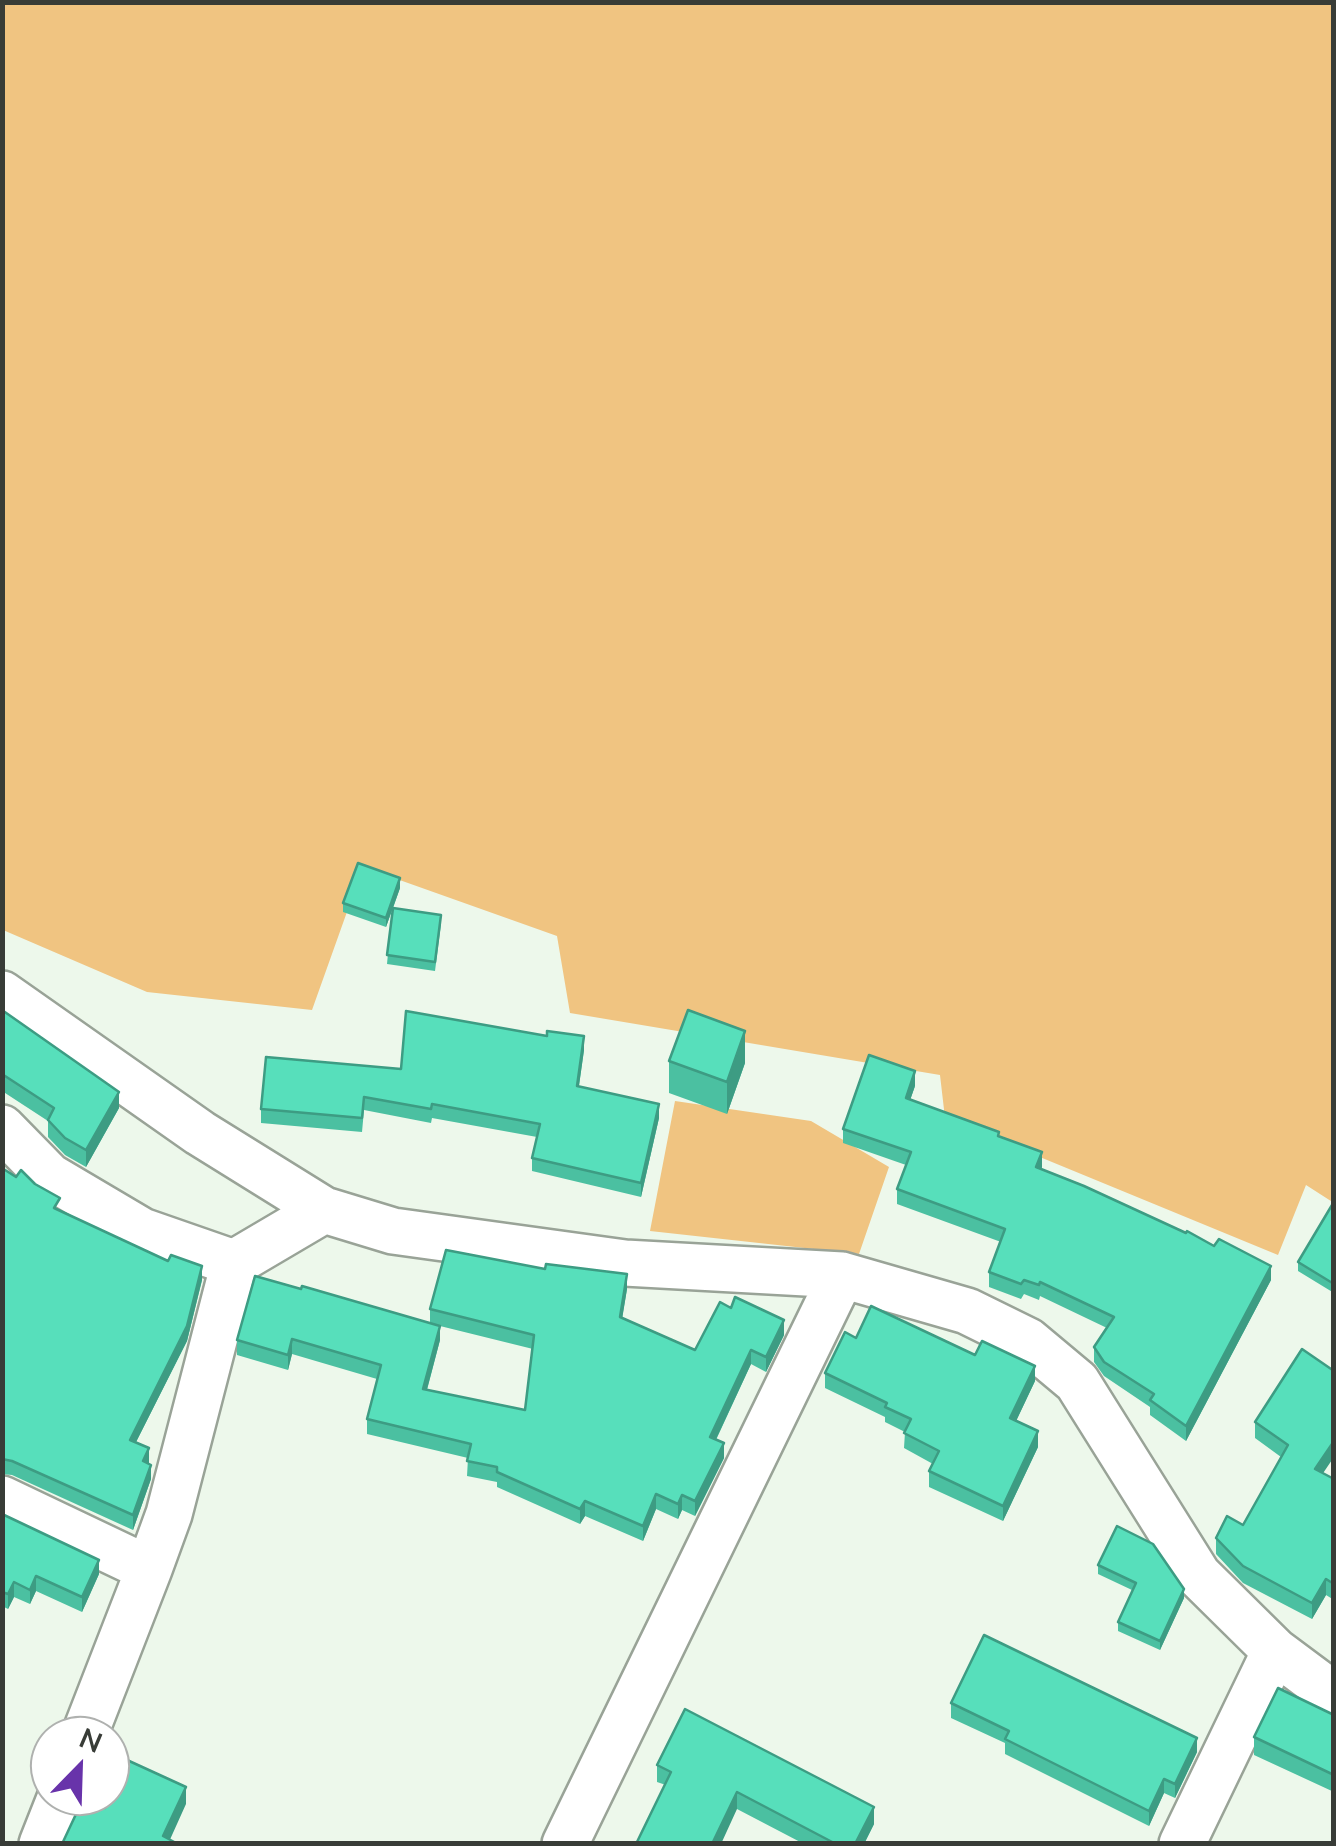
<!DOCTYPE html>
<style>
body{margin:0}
#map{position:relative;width:1336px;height:1846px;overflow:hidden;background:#edf8eb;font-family:Mulish,sans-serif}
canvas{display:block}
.frame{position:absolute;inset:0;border:5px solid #383c37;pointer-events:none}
.north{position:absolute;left:30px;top:1716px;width:100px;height:100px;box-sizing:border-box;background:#fff;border:2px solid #afb1af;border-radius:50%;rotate:23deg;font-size:28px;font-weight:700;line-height:40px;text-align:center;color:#383c37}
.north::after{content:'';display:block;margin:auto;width:35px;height:45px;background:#6833aa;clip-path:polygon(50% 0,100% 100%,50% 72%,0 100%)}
</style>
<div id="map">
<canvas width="1336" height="1846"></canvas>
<div class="frame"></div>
<div class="north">N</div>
</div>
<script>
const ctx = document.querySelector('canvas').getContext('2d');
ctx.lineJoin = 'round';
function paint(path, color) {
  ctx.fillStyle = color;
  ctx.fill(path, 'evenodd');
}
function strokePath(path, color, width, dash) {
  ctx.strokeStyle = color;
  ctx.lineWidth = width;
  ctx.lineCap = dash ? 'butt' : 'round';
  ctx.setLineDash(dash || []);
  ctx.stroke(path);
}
paint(new Path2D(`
 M3 3H1333L1334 1203 1306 1185 1278 1255 945 1118 940 1075 570 1013 557 936 363 867 312 1010 147 992 3 930Z
 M675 1101 811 1121 889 1167 859 1254 650 1231Z`), '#f0c481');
const street = new Path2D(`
 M2 994 200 1133 324 1210 393 1231 625 1263 842 1275 967 1311 1028 1341 1077 1382 1198 1575 1275 1651 1334 1695
 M2 1128 49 1176 142 1231 234 1263 324 1210
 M2 1499 149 1569 84 1736
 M149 1569 169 1514 234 1263
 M42 1844 61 1796
 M565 1844 842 1275
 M1182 1844 1275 1651`);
strokePath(street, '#99a397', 50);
strokePath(street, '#fff', 45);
paint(new Path2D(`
 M400 888 393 908 441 924 435 971 387 964 392 910 386 927 343 912V903Z
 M2 1010 119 1108 86 1167 65 1155 48 1137V1121L2 1091Z
 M584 1050 579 1086 659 1118 641 1197 532 1171V1158L537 1137 432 1118 431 1123 364 1110 362 1132 261 1123V1109L401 1069Z
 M669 1061 745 1063 727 1114 669 1093Z
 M915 1086 910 1100 999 1136 1042 1167 1041 1169 1271 1280 1186 1441 1150 1415V1407L1104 1376 1094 1362V1347L1107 1328 1040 1296 1039 1300 1024 1294 1021 1299 989 1287V1272L1001 1242 897 1204V1189L906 1165 843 1143V1129Z
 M2 1168 60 1211 202 1280 187 1341 136 1442 148 1464 151 1479 133 1530 12 1475 2 1474Z
 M1334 1205V1293L1298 1271V1262Z
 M301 1289 430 1323V1309L627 1289 622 1318 695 1350 784 1335 766 1372 751 1364 716 1440 724 1458 695 1516 682 1510 678 1519 656 1509 643 1541 585 1516 580 1524 497 1487V1482L467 1476 468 1458 367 1434V1419L377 1379 292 1354 288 1370 237 1355V1340ZM440 1326 533 1349 525 1410 427 1390 440 1340Z
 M856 1338 1035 1381 1016 1421 1038 1447 1003 1521 929 1487V1471L933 1464 904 1448 905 1432 885 1422V1417L825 1388V1373Z
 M1334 1371 1323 1473 1334 1479V1600L1326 1595 1312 1619 1243 1583 1216 1554V1538L1243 1525 1281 1457 1255 1438V1422Z
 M2 1514 99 1574 82 1612 36 1591 30 1604 14 1597 8 1609 2 1606Z
 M1098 1565 1184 1598 1160 1650 1118 1631V1622L1132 1590 1098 1574Z
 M951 1703 1197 1752 1175 1798 1164 1793 1149 1826 1005 1754V1743L951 1718Z
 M1334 1715V1792L1254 1755V1737Z
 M657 1765 874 1824 864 1844H804L737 1809 657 1782Z`), '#4bc0a1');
paint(new Path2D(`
 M400 878V888L386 927V918Z
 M745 1031V1063L727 1114V1082Z
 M584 1036V1050L577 1099V1086Z
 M915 1071V1086L906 1112V1098Z
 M119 1092V1108L86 1167V1150Z
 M659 1104V1118L641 1197V1183Z
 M1042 1152V1167L1036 1182V1167Z
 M202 1266V1280L187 1341 130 1454V1440Z
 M1271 1266V1280L1186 1441V1426Z
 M627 1274V1289L620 1332V1317Z
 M784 1320V1335L766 1372V1357Z
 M440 1326V1340L423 1404V1389Z
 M292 1339V1354L288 1370V1355Z
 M751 1350V1364L710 1452V1437Z
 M1035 1366V1381L1010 1434V1418Z
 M1038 1431V1447L1003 1521V1506Z
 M1334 1441V1457L1315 1485V1469Z
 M724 1443V1458L695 1516V1501Z
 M149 1448V1463L143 1476V1461Z
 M151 1465V1479L133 1530V1515Z
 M656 1494V1509L643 1541V1526Z
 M682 1495V1510L678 1519V1504Z
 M585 1501V1516L580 1524V1509Z
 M99 1560V1574L82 1612V1597Z
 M36 1576V1591L30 1604V1590Z
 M1326 1579V1595L1312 1619V1603Z
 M14 1582V1597L8 1609V1594Z
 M1184 1589V1598L1160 1650V1641Z
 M1197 1738V1752L1175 1798V1784Z
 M1164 1779V1793L1149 1826V1811Z
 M186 1787V1804L168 1844 163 1836Z
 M737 1792V1809L721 1844H712Z
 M874 1807V1824L864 1844H855Z`), '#3d9c83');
const building = new Path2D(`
 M358 863 400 878 386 918 343 903Z
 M393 908 441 915 435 962 387 955Z
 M2 1010 119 1092 86 1150 65 1138 48 1120 54 1108 2 1074Z
 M688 1010 745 1031 727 1082 669 1061Z
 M406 1011 547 1036V1031L584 1036 577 1086 659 1104 641 1183 532 1158 540 1124 432 1104 431 1109 364 1097 362 1118 261 1109 266 1057 401 1069Z
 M869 1055 915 1071 906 1098 999 1132 998 1136 1042 1152 1036 1167 1084 1186 1186 1233 1187 1231 1214 1246 1219 1239 1271 1266 1186 1426 1150 1400 1154 1394 1104 1362 1094 1347 1114 1317 1040 1282 1039 1285 1024 1280 1021 1284 989 1272 1005 1229 897 1189 911 1152 843 1129Z
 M2 1168 16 1177 21 1170 35 1184 60 1198 54 1208 168 1261 171 1255 202 1266 187 1326 130 1440 149 1448 143 1461 151 1465 133 1515 12 1461 2 1459Z
 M1332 1205H1334V1284L1298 1262Z
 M446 1250 545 1269 546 1264 627 1274 620 1317 695 1350 720 1302 731 1308 735 1297 784 1320 766 1357 751 1350 710 1437 724 1443 695 1501 682 1495 678 1504 656 1494 643 1526 585 1501 580 1509 497 1472V1467L467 1461 471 1444 367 1419 381 1365 292 1339 288 1355 237 1340 255 1276 301 1289 302 1286 440 1326 423 1389 525 1410 534 1335 430 1309Z
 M871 1306 975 1355 982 1341 1035 1366 1010 1418 1038 1431 1003 1506 929 1471 939 1451 904 1433 911 1419 885 1407 887 1403 825 1373 845 1332 856 1338Z
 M1302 1349 1334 1371V1441L1315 1469 1334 1479V1584L1326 1579 1312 1603 1243 1566 1216 1538 1227 1516 1243 1525 1288 1445 1255 1422Z
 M2 1514 99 1560 82 1597 36 1576 30 1590 14 1582 8 1594 2 1592Z
 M1117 1526 1153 1544 1184 1589 1160 1641 1118 1622 1136 1583 1098 1565Z
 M984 1635 1197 1738 1175 1784 1164 1779 1149 1811 1005 1739 1009 1731 951 1703Z
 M1278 1688 1334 1715V1775L1254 1737Z
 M685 1709 874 1807 855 1844H836L737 1792 712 1844H636L671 1772 657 1765Z
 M127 1760 186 1787 163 1836 178 1844H62L84 1797 105 1808Z`);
paint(building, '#57dfbb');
strokePath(building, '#3d9c83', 2.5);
</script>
